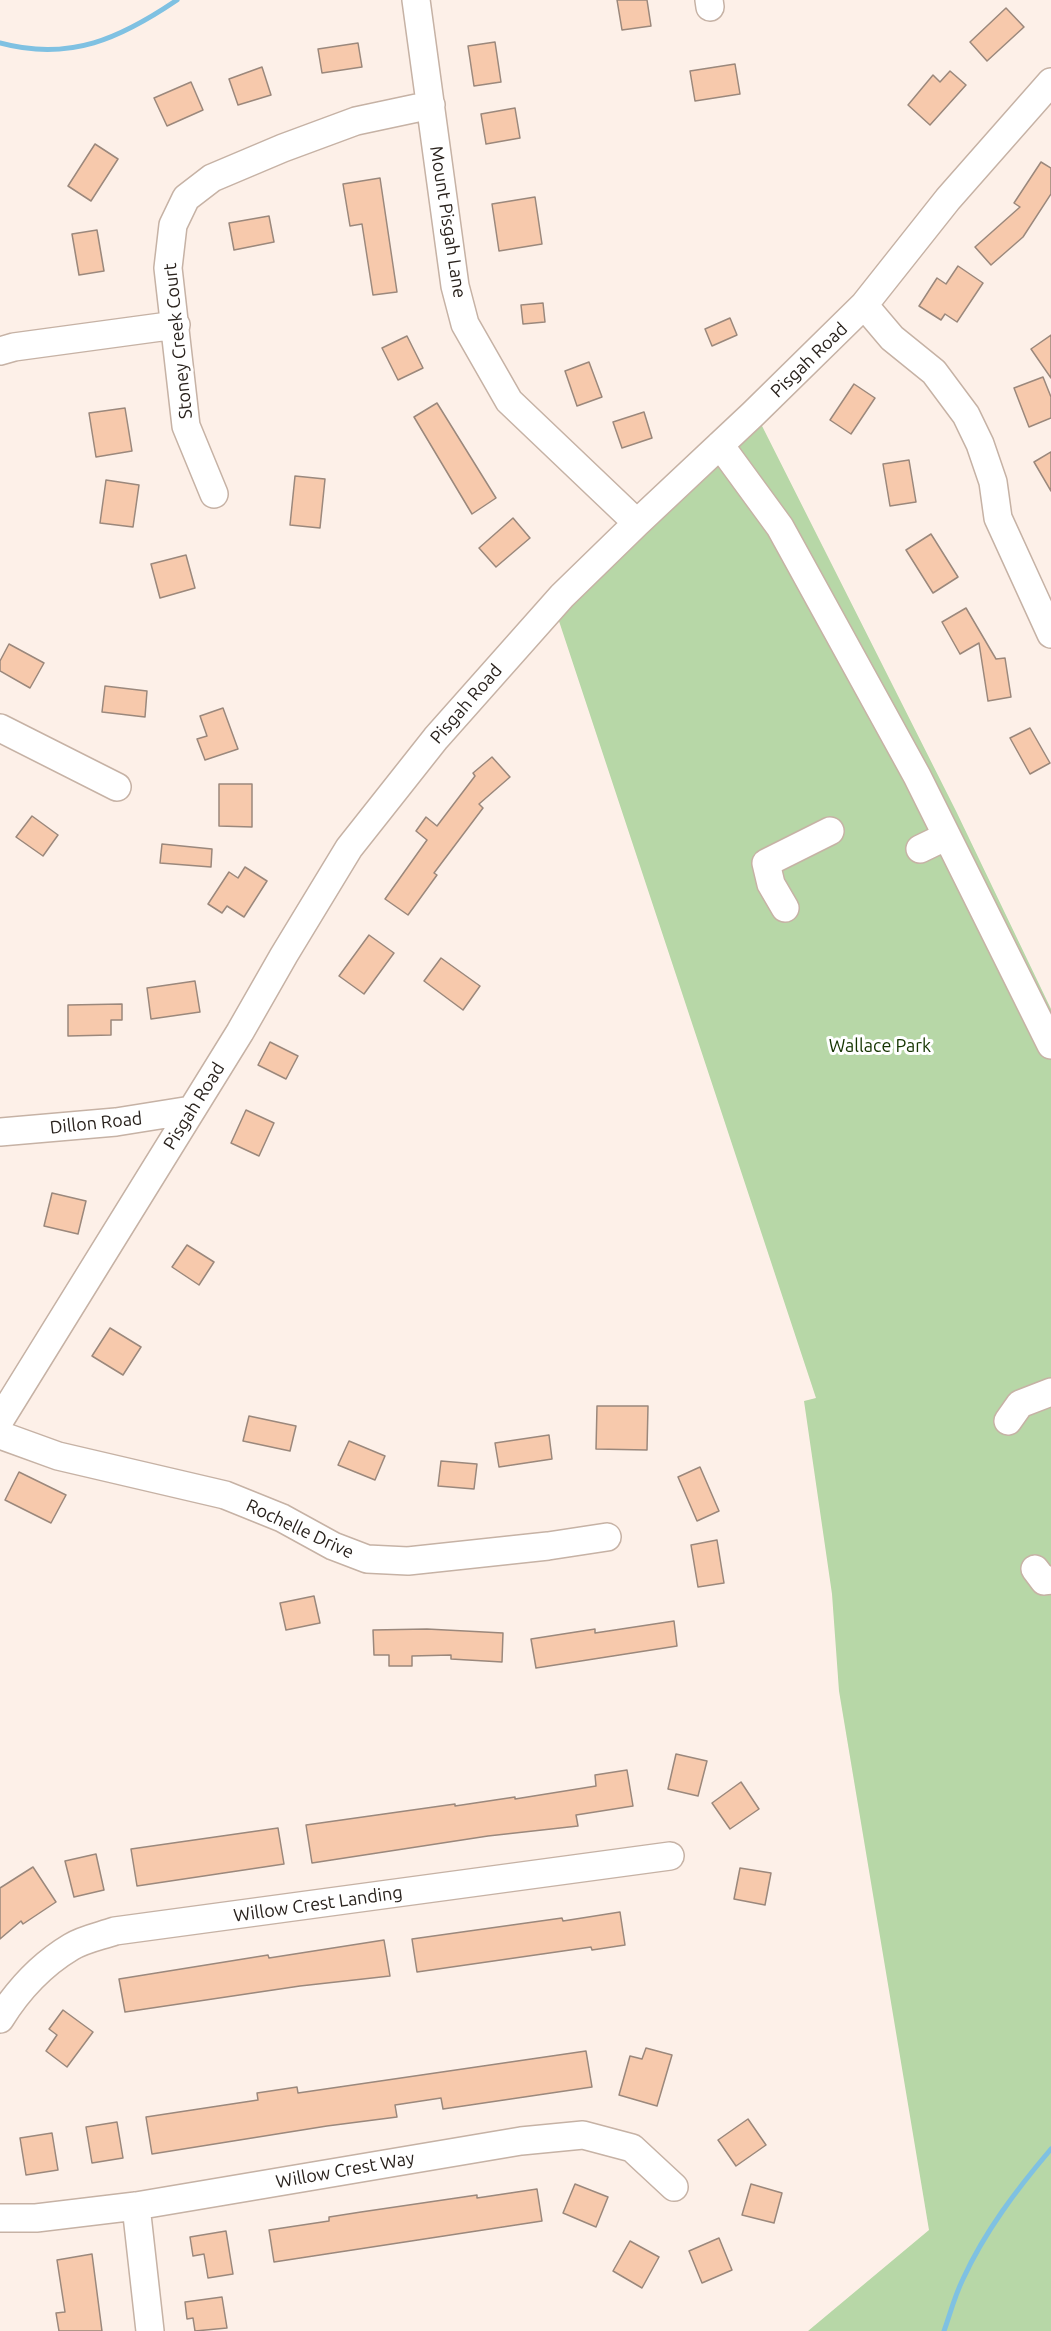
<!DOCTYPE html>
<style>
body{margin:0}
canvas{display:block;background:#fdf0e8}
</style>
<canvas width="1051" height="2331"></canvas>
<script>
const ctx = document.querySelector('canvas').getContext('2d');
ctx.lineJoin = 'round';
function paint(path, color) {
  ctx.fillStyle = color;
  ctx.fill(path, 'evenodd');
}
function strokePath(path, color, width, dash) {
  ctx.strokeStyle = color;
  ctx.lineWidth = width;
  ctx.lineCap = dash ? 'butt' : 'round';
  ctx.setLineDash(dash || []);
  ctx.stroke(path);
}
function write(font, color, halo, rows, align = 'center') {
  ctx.font = font + ' Ubuntu,sans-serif';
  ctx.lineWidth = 6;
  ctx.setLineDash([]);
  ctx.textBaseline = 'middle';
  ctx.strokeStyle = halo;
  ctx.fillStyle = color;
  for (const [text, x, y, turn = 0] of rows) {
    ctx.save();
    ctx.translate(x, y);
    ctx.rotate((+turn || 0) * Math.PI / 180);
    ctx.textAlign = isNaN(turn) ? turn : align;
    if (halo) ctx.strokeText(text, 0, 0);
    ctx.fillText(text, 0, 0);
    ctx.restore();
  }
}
paint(new Path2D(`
 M756 414 956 811 1051 1009V2331H808L929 2230 839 1691 832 1594 804 1401 816 1398 554 606Z`), '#b7d7a7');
strokePath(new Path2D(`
 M0 43C70 62 121 38 177 0
 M944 2331C950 2314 955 2295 963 2279 985 2231 1017 2189 1051 2149`), '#7fc1e2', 5);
const building = new Path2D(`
 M617 0H647L651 26 622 30Z
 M1006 8 1024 27 987 61 970 42Z
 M495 42 501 82 474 86 468 46Z
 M358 43 362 67 322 73 318 49Z
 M735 64 740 94 695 101 690 71Z
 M262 67 271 95 238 105 229 79Z
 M950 71 966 85 930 125 908 105 933 75 940 82Z
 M191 82 203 110 167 126 154 98Z
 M515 108 520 138 486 144 481 114Z
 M95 144 118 159 91 201 68 186Z
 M1041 162 1051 168V194L1023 237 991 265 975 247 1020 207 1014 203Z
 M380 178 397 292 373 295 362 224 350 226 343 184Z
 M535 197 542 244 499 251 492 204Z
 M269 216 274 242 234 250 229 223Z
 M97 230 104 271 79 275 72 234Z
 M958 266 983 283 957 322 945 314 941 320 919 306 937 278 946 284Z
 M543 303 545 322 523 324 521 305Z
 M730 318 737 335 712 346 705 329Z
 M1051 335V378L1031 349Z
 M407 336 423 368 398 380 382 348Z
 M589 362 602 397 577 406 565 371Z
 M1043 377 1051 397V418L1029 427 1014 388Z
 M854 384 875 398 851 434 830 420Z
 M437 403 496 498 472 514 414 417Z
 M125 408 132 451 96 457 89 413Z
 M644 412 652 438 622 448 613 422Z
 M1051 452V491L1034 462Z
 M909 460 916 502 890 506 883 464Z
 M295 476 325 479 320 528 290 525Z
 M106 480 139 485 133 527 100 523Z
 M513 518 530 538 496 567 479 548Z
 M931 534 958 577 933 593 906 550Z
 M186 555 195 588 160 598 151 564Z
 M966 608 996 659 1005 658 1011 697 988 701 979 643 960 654 942 622Z
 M9 644 44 663 30 688 0 671V661Z
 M105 686 147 691 145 717 102 712Z
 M223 708 238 749 205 760 197 739 207 736 200 716Z
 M1030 728 1050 763 1030 774 1010 738Z
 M492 757 510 777 479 804 483 808 434 873 437 875 408 915 385 899 427 840 416 831 426 817 437 826 475 776 473 773Z
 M219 784H252V827L219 826Z
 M32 816 58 835 43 856 16 837Z
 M162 844 212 849 211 867 160 863Z
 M245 867 267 881 244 917 227 906 222 913 208 904 229 872 238 878Z
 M369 935 394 953 364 994 339 976Z
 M441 958 480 986 463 1010 424 981Z
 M195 981 200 1012 151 1019 147 988Z
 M122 1004V1020H111V1035L68 1036V1005Z
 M270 1042 298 1056 286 1079 258 1065Z
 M246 1110 274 1123 259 1156 231 1143Z
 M52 1193 86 1201 78 1234 44 1226Z
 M187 1245 214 1262 199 1285 172 1267Z
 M110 1328 141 1347 123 1375 92 1356Z
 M597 1406H648L647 1450 596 1449Z
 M249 1416 296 1426 290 1451 243 1441Z
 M549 1435 552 1459 499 1467 495 1443Z
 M349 1441 385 1456 375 1480 338 1465Z
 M441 1461 477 1464 474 1489 438 1486Z
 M700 1467 719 1511 697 1521 678 1477Z
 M19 1472 66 1495 51 1523 5 1500Z
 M717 1540 724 1583 698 1587 691 1545Z
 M314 1596 320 1623 286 1630 280 1603Z
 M674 1621 677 1646 536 1668 531 1639 595 1629V1633Z
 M427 1629 503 1633 502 1662 451 1659V1655L412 1656V1666H389V1655H374L373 1630Z
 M676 1754 707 1761 698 1796 668 1789Z
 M627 1770 633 1806 576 1815 578 1826 488 1836 312 1863 306 1825 455 1804V1806L515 1797V1799L596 1786 595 1775Z
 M741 1782 759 1809 730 1829 712 1803Z
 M278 1828 284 1864 137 1886 131 1849Z
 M96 1854 104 1890 74 1897 65 1861Z
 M33 1867 56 1902 23 1924 21 1921 0 1939V1888Z
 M740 1868 771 1873 765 1905 734 1899Z
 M620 1912 625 1945 592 1950 591 1947 417 1972 412 1939 562 1918 563 1921Z
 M384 1940 390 1976 300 1986 125 2012 119 1979 268 1955 269 1958Z
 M63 2010 93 2032 67 2067 46 2051 57 2035 49 2029Z
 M646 2048 672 2055 657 2106 619 2095 630 2056 642 2059Z
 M586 2051 592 2087 443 2109 441 2098 395 2105 397 2117 327 2126 152 2154 146 2117 258 2100 257 2093 297 2087 298 2093Z
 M748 2119 766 2145 736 2166 718 2140Z
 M117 2122 123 2158 92 2163 86 2127Z
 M52 2133 58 2170 26 2175 20 2138Z
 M575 2184 608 2197 596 2227 563 2213Z
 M751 2184 782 2193 774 2223 742 2215Z
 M537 2189 542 2221 274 2262 269 2230 329 2221V2217L361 2212 477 2195V2198Z
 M226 2231 233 2274 208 2278 204 2254 193 2256 190 2237Z
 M719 2238 732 2270 702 2283 689 2251Z
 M630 2241 659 2257 642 2288 613 2271Z
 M92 2254 102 2331H59L56 2313 65 2312 57 2260Z
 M222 2297 227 2328 195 2331 193 2318 187 2319 185 2302Z`);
paint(building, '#f7c9ac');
strokePath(building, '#9b887c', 1.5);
const minor = new Path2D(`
 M416 0 455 286 465 324 509 401 637 523
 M709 0 710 7
 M864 305 892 338 934 372 966 415 980 444 993 482 998 518 1051 634
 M0 351 14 347 176 325
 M720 445 780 527 917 776 1051 1045
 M214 494 186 426 168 268 173 225 186 198 212 178 283 148 356 121 431 105
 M0 728 117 787
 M920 849 947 836
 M785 908 771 884 766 863 830 831
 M0 1132 116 1122 191 1110
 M0 1420 240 1032 284 955 349 848 436 738 562 596 637 523 753 414 864 305 948 199 1051 82
 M1008 1421 1020 1404 1051 1392
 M0 1435 58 1456 225 1495 282 1518 333 1546 367 1559 408 1561 548 1546 607 1537
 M1035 1569 1044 1581 1051 1580
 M0 2019C18 1990 41 1965 71 1947 84 1939 101 1936 115 1931L670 1856
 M136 2206 150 2331
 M0 2218H36L136 2206 521 2141 583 2135 632 2148 674 2187`);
strokePath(minor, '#c6b2a5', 30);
strokePath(minor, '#fff', 27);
write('18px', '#29221d', '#fff', [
 ["Mount Pisgah Lane",448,222,81],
 ["Stoney Creek Court",178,341,-96],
 ["Pisgah Road",809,360,-44],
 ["Pisgah Road",466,704,-49],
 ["Pisgah Road",194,1106,-58],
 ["Dillon Road",96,1123,-6],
 ["Rochelle Drive",300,1529,25],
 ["Willow Crest Landing",318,1904,-8],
 ["Willow Crest Way",345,2170,-10]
]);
write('18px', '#153500', '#fff', [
 ["Wallace Park",880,1046]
]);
</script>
